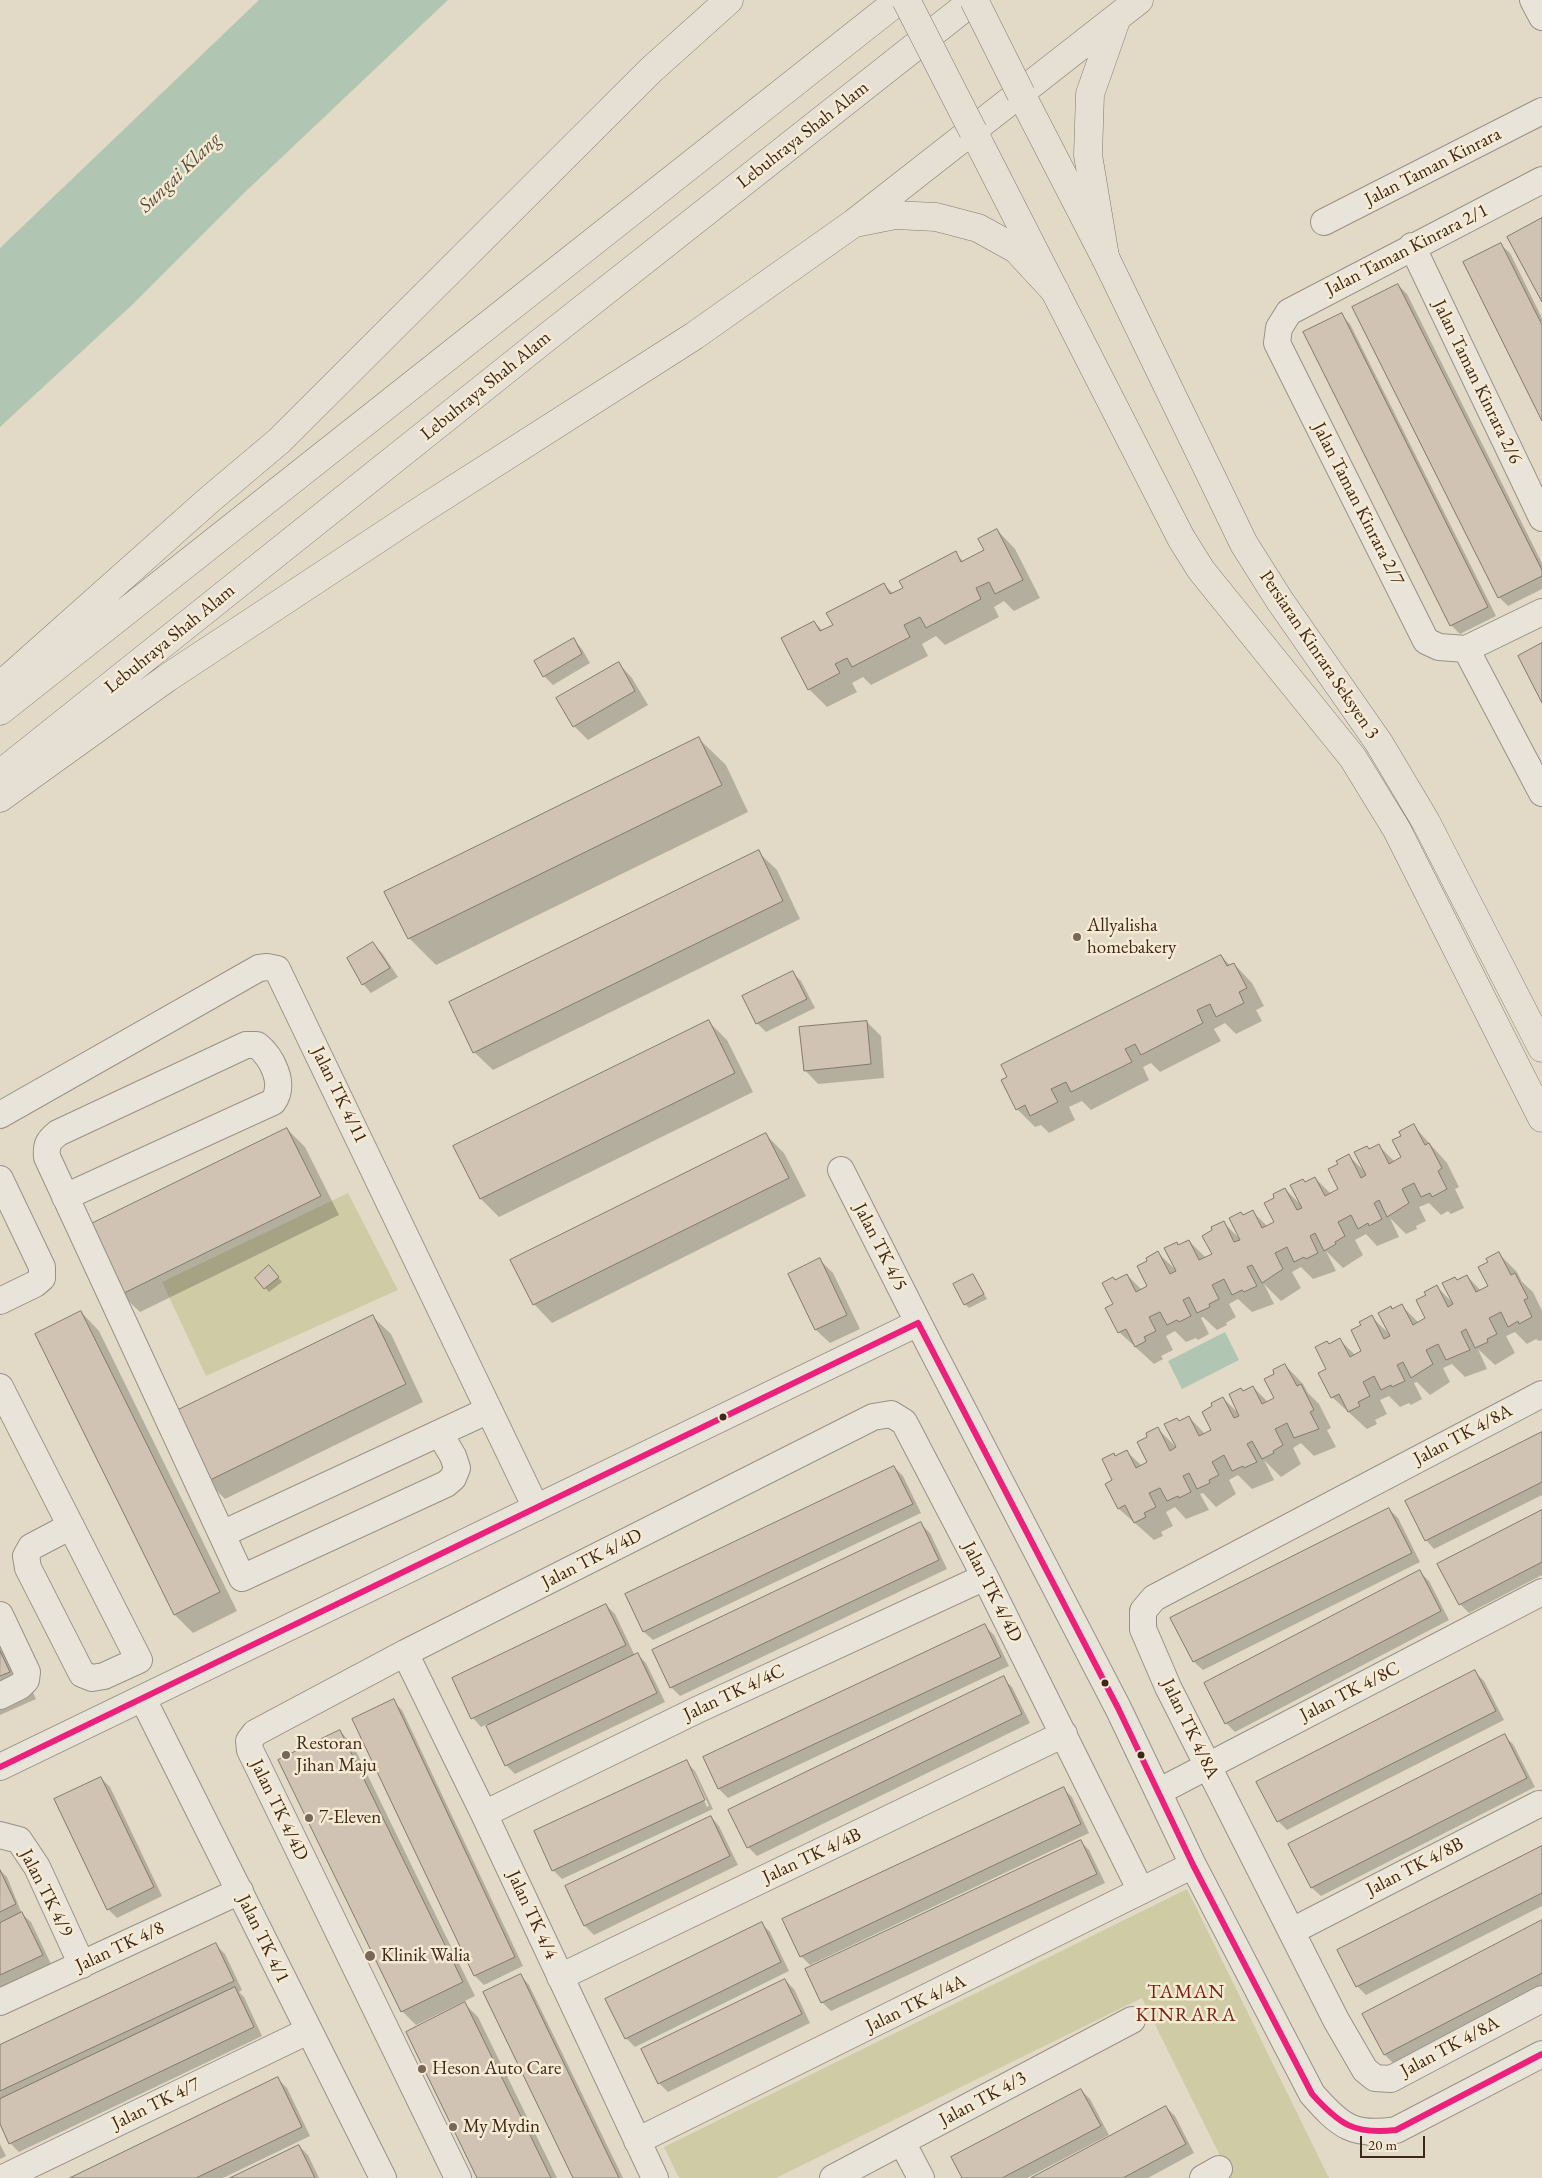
<!DOCTYPE html>
<style>
body{margin:0}
#map{position:relative;width:1542px;height:2178px;overflow:hidden;background:#e2dac6;font-family:"EB Garamond",serif}
canvas{display:block}
.scale{position:absolute;left:1360px;top:2136px;width:65px;height:22px;box-sizing:border-box;border:2px solid #3f271a;border-top:0;padding-left:6px;font-size:15px;line-height:18px;white-space:nowrap;color:#3f271a;-webkit-text-stroke:4px #f5ead2;paint-order:stroke}
</style>
<div id="map">
<canvas width="1542" height="2178"></canvas>
<div class="scale">20 m</div>
</div>
<script>
const ctx = document.querySelector('canvas').getContext('2d');
ctx.lineJoin = 'round';
function paint(path, color) {
  ctx.fillStyle = color;
  ctx.fill(path, 'evenodd');
}
function strokePath(path, color, width, dash) {
  ctx.strokeStyle = color;
  ctx.lineWidth = width;
  ctx.lineCap = dash ? 'butt' : 'round';
  ctx.setLineDash(dash || []);
  ctx.stroke(path);
}
function write(font, color, halo, rows, align = 'center') {
  ctx.font = font + ' "EB Garamond",serif';
  ctx.lineWidth = 5;
  ctx.setLineDash([]);
  ctx.textBaseline = 'middle';
  ctx.strokeStyle = halo;
  ctx.fillStyle = color;
  for (const [text, x, y, turn = 0] of rows) {
    ctx.save();
    ctx.translate(x, y);
    ctx.rotate((+turn || 0) * Math.PI / 180);
    ctx.textAlign = isNaN(turn) ? turn : align;
    if (halo) ctx.strokeText(text, 0, 0);
    ctx.fillText(text, 0, 0);
    ctx.restore();
  }
}
paint(new Path2D(`
 M348 1193 398 1290 206 1376 162 1282Z
 M1187 1889 1329 2178H1231L1142 1998 776 2178H679L664 2147Z`), '#cfcca5');
paint(new Path2D(`
 M259 0H448L243 194 132 305 0 427V248Z
 M1225 1332 1239 1360 1182 1389 1168 1361Z`), '#b0c6b2');
paint(new Path2D(`
 M1501 245 1510 253 1542 318V418Z
 M1398 285 1407 294 1542 563V589L1508 606 1499 597Z
 M1341 315 1350 324 1496 616 1460 634 1451 625Z
 M997 530 1015 549 1040 598 1014 611 1004 601 994 607 999 617 945 645 936 636 922 644 928 656 871 685 863 677 852 683 857 692 827 707 809 689 814 622 823 631 834 625 884 585 894 594 955 553 964 562 985 550Z
 M574 640 582 649 590 663 553 685 544 676Z
 M619 664 632 678 648 705 588 740 574 726 558 699Z
 M699 739 726 765 748 812 436 965 409 938Z
 M758 852 777 870 800 919 493 1070 474 1052Z
 M373 944 382 953 398 977 371 993 363 984Z
 M1221 956 1231 966 1234 964 1252 983 1264 1006 1256 1010 1262 1021 1236 1034 1225 1023 1214 1029 1221 1041 1160 1072 1151 1063 1143 1067 1149 1080 1091 1110 1082 1101 1069 1107 1075 1120 1049 1133 1041 1125 1035 1127 1017 1109Z
 M792 972 801 981 815 1008 766 1032 757 1023Z
 M709 1022 727 1040 753 1092 499 1217 481 1199 455 1147Z
 M867 1022 881 1036 884 1078 818 1084 805 1070Z
 M1414 1126 1447 1163 1459 1187 1455 1189 1464 1208 1451 1214 1448 1211 1441 1215 1429 1203 1419 1207 1426 1221 1416 1226 1417 1229 1406 1234 1390 1218 1399 1237 1377 1246 1366 1234 1355 1240 1363 1255 1343 1268 1326 1251 1336 1271 1313 1279 1301 1267 1292 1272 1301 1288 1281 1301 1264 1284 1274 1304 1252 1312 1238 1299 1229 1304 1236 1317 1226 1323 1227 1325 1217 1330 1203 1317 1201 1318 1209 1334 1198 1340 1196 1338 1186 1342 1175 1331 1166 1336 1173 1350 1161 1356 1163 1359 1154 1364 1119 1332 1114 1304 1116 1281 1127 1275 1142 1290 1149 1287V1261L1158 1253 1177 1271V1243L1179 1246 1189 1241 1206 1258 1213 1254 1223 1222 1240 1239 1244 1216 1253 1212 1268 1227 1276 1223V1198L1285 1189 1302 1206 1306 1183 1315 1178 1331 1194 1340 1190V1165L1349 1156 1366 1173 1369 1150 1378 1145 1395 1162 1403 1158 1402 1137Z
 M287 1129 305 1147 339 1215 140 1312 121 1294Z
 M766 1135 784 1153 806 1196 552 1323 534 1304Z
 M1499 1254 1517 1272 1522 1282 1533 1292 1542 1311V1340L1539 1341 1536 1339 1527 1344 1515 1332 1506 1336 1515 1353 1495 1365 1478 1349 1487 1369 1465 1377 1452 1364 1443 1368 1450 1382 1430 1395 1417 1382 1414 1383 1422 1399 1411 1405 1409 1403 1400 1407 1389 1396 1380 1400 1387 1414 1375 1420 1377 1424 1367 1429 1332 1397 1328 1369 1330 1345 1340 1340 1355 1355 1363 1351 1362 1326 1372 1317 1391 1336 1393 1310 1402 1306 1419 1323 1427 1319 1428 1296 1437 1287 1454 1304 1457 1281 1467 1276 1481 1291 1489 1287V1263Z
 M820 1260 833 1273 860 1329 830 1343 816 1330 790 1274Z
 M273 1271 282 1282 269 1292 256 1278Z
 M973 1275 987 1299 969 1308 965 1304Z
 M81 1312 99 1331 237 1611 193 1633 175 1615Z
 M372 1316 391 1334 423 1402 225 1499 207 1481Z
 M1285 1365 1303 1384 1308 1393 1319 1404 1331 1428 1327 1430 1336 1447 1314 1456 1301 1443 1293 1448 1301 1464 1281 1477 1264 1460 1274 1480 1252 1489 1238 1475 1229 1480 1236 1494 1216 1507 1203 1493 1200 1494 1209 1510 1186 1519 1175 1507 1166 1512 1173 1526 1161 1532 1163 1536 1154 1540 1119 1509 1114 1481 1113 1454 1116 1457 1126 1451 1142 1466 1149 1463V1437L1158 1429 1177 1448 1179 1422 1189 1417 1205 1434 1213 1430 1223 1398 1240 1415 1244 1392 1253 1387 1268 1402 1276 1399V1374Z
 M1542 1433V1495L1434 1549 1426 1540Z
 M894 1467 903 1476 921 1513 653 1640 644 1632 627 1595Z
 M1389 1509 1398 1518 1420 1562 1203 1670 1194 1662 1172 1618Z
 M1542 1511V1575L1469 1613 1460 1604Z
 M921 1524 930 1533 947 1569 680 1696 671 1687Z
 M1420 1572 1429 1581 1449 1620 1235 1732 1226 1723Z
 M606 1605 615 1614 635 1656 637 1654 646 1663 665 1702 515 1774 506 1765 487 1724 481 1727 473 1718Z
 M0 1622 36 1699 0 1715Z
 M985 1626 994 1635 1009 1666 728 1798 719 1789 704 1757Z
 M1475 1672 1484 1681 1504 1720 1287 1830 1278 1821Z
 M1003 1678 1012 1687 1030 1723 757 1856 748 1847Z
 M393 1701 402 1710 523 1966 484 1985 475 1976 354 1719Z
 M340 1731 353 1745 475 1996 416 2025 402 2011Z
 M1504 1736 1513 1744 1535 1787 1321 1896 1312 1888Z
 M686 1762 695 1771 713 1809 562 1879 553 1870ZM690 1771H693L709 1806 707 1807Z
 M101 1778 110 1787 162 1896 117 1918 108 1909Z
 M1063 1788 1072 1797 1089 1833 810 1965 801 1956Z
 M711 1817 719 1826 738 1865 594 1935 585 1926 566 1887Z
 M1080 1841 1089 1850 1105 1883 831 2011 822 2002Z
 M1542 1848V1906L1366 1995 1357 1986Z
 M0 1870 7 1877 22 1914 31 1922 51 1964 0 1988Z
 M1542 1921V1986L1394 2064 1385 2055 1364 2014Z
 M762 1924 770 1932 789 1971 635 2047 626 2038Z
 M216 1945 225 1954 242 1990 239 1992 244 1997 262 2036 19 2152 10 2143 0 2122V2046Z
 M521 1976 529 1985 623 2178H574Z
 M785 1980 794 1989 810 2023 668 2092 659 2083Z
 M465 2004 478 2017 557 2178H478Z
 M278 2079 287 2088 310 2136 223 2178H73Z
 M1081 2090 1090 2099 1109 2135 1027 2178H964Z
 M1166 2107 1175 2116 1194 2153 1148 2178H1034Z
 M0 2144 6 2156 0 2159Z
 M299 2146 308 2155 319 2178H233Z`), '#0003');
const building = new Path2D(`
 M1542 218V302L1507 237Z
 M1501 243 1542 325V421L1463 262Z
 M1398 284 1542 570V576L1498 598 1352 307Z
 M1342 313 1488 607 1450 626 1303 332Z
 M997 529 1023 580 995 594 989 582 976 588 981 599 926 628 920 617 904 625 910 637 852 667 847 658 835 664 840 673 808 690 781 638 814 621 820 631 833 625 826 613 884 583 890 594 903 588 899 581 956 551 961 562 984 550 978 539Z
 M574 638 582 654 543 677 534 661Z
 M1542 643V703L1518 656Z
 M619 662 635 691 573 727 556 698Z
 M699 737 722 785 408 939 384 892Z
 M759 850 783 901 473 1053 449 1002Z
 M373 942 390 968 362 985 347 958Z
 M1221 955 1227 966 1234 963 1247 988 1239 992 1244 1003 1216 1017 1210 1004 1197 1010 1203 1023 1141 1055 1135 1044 1125 1049 1132 1062 1071 1092 1066 1082 1051 1089 1058 1102 1030 1116 1025 1105 1016 1110 1001 1080 1007 1077 1001 1065Z
 M793 971 807 999 756 1024 742 996Z
 M709 1020 735 1073 480 1199 453 1146Z
 M867 1021 871 1064 804 1071 799 1027Z
 M1414 1124 1425 1145 1429 1143 1442 1168 1438 1171 1447 1189 1432 1197 1430 1193 1421 1197 1414 1183 1402 1189 1409 1203 1387 1217 1379 1200 1374 1203 1382 1219 1369 1226 1368 1223 1358 1229 1351 1215 1338 1222 1345 1236 1335 1242 1336 1244 1324 1251 1315 1233 1310 1236 1318 1253 1306 1259 1304 1257 1294 1262 1287 1247 1275 1253 1283 1269 1262 1283 1252 1265 1247 1267 1257 1286 1244 1292 1242 1290 1232 1295 1224 1279 1212 1285 1219 1299 1209 1304 1210 1307 1197 1313 1189 1297 1183 1300 1191 1316 1179 1322 1177 1320 1167 1325 1160 1312 1149 1317 1156 1331 1144 1337 1146 1341 1135 1347 1126 1329 1118 1333 1105 1308 1113 1304 1102 1283 1113 1277 1115 1280 1127 1274 1136 1292 1147 1286 1137 1266 1147 1261 1146 1258 1158 1251 1170 1274 1176 1271 1164 1248 1177 1242 1178 1245 1189 1240 1199 1260 1212 1254 1202 1236 1212 1230 1211 1227 1224 1221 1234 1242 1240 1240 1229 1218 1241 1212 1243 1215 1253 1210 1262 1228 1274 1222 1264 1203 1274 1198 1273 1194 1285 1188 1297 1210 1302 1208 1290 1185 1303 1179 1305 1182 1315 1177 1325 1196 1338 1189 1328 1169 1338 1164 1336 1161 1349 1154 1361 1178 1366 1175 1354 1152 1367 1146 1369 1149 1379 1144 1389 1164 1401 1157 1392 1140 1401 1136 1399 1132Z
 M287 1128 321 1196 120 1295 87 1226Z
 M766 1133 789 1178 533 1305 510 1260Z
 M1499 1252 1511 1275 1515 1273 1528 1298 1524 1300 1532 1317 1519 1324 1518 1321 1508 1327 1501 1312 1489 1318 1497 1334 1487 1339 1488 1342 1475 1348 1466 1329 1461 1332 1470 1350 1446 1360 1438 1344 1426 1350 1433 1364 1411 1378 1403 1362 1397 1365 1405 1381 1392 1387 1391 1385 1381 1390 1374 1376 1363 1382 1370 1396 1358 1402 1360 1406 1348 1412 1339 1394 1331 1398 1318 1373 1326 1369 1315 1347 1327 1341 1329 1344 1340 1338 1350 1357 1361 1351 1351 1330 1361 1325 1359 1322 1372 1315 1384 1339 1390 1336 1378 1313 1391 1306 1392 1309 1402 1304 1413 1325 1425 1318 1416 1300 1426 1295 1424 1292 1437 1285 1448 1307 1453 1304 1442 1283 1455 1277 1457 1280 1467 1275 1476 1292 1488 1286 1478 1267 1488 1262 1486 1259Z
 M820 1258 847 1315 815 1330 788 1274Z
 M269 1265 279 1277 264 1289 255 1278Z
 M973 1274 984 1294 964 1305 953 1284Z
 M81 1311 220 1592 174 1615 35 1334Z
 M373 1315 406 1384 206 1482 172 1413Z
 M1285 1364 1297 1386 1301 1384 1314 1410 1310 1412 1319 1429 1294 1438 1287 1423 1275 1429 1283 1445 1273 1451 1274 1453 1262 1459 1252 1441 1247 1444 1257 1462 1244 1468 1243 1466 1232 1471 1224 1455 1212 1462 1219 1475 1209 1480 1210 1483 1197 1489 1189 1473 1183 1476 1191 1492 1179 1498 1178 1496 1167 1501 1160 1488 1149 1493 1156 1507 1144 1513 1146 1517 1134 1523 1125 1505 1118 1509 1105 1484 1112 1480 1102 1459 1114 1453 1115 1456 1127 1450 1136 1468 1147 1462 1137 1442 1147 1437 1146 1433 1158 1427 1170 1451 1176 1447 1164 1424 1177 1418 1179 1421 1189 1416 1199 1436 1211 1430 1202 1412 1212 1406 1211 1403 1223 1397 1234 1418 1239 1416 1229 1394 1241 1388 1243 1391 1253 1386 1262 1404 1274 1398 1264 1379 1274 1374 1273 1370Z
 M1542 1432V1482L1425 1541 1405 1501Z
 M894 1466 913 1504 643 1632 625 1594Z
 M1389 1508 1412 1553 1193 1662 1170 1618Z
 M1542 1510V1562L1459 1605 1437 1564Z
 M921 1522 939 1560 670 1688 652 1650Z
 M1420 1570 1441 1611 1225 1724 1204 1683Z
 M606 1604 626 1645 471 1719 452 1678Z
 M985 1624 1001 1657 718 1789 703 1757Z
 M0 1651 10 1672 0 1676Z
 M638 1653 657 1693 505 1766 486 1726Z
 M1475 1670 1496 1711 1277 1822 1256 1782Z
 M1004 1676 1022 1714 747 1848 728 1810Z
 M394 1699 515 1957 474 1976 352 1719Z
 M340 1730 463 1982 401 2012 278 1760Z
 M1505 1734 1527 1778 1311 1888 1288 1844Z
 M687 1760 705 1800 552 1871 534 1831Z
 M101 1777 154 1887 107 1910 54 1799Z
 M1064 1787 1081 1824 800 1957 782 1919Z
 M711 1816 730 1856 584 1926 565 1886Z
 M1081 1840 1097 1874 821 2003 805 1969Z
 M1542 1846V1893L1356 1987 1337 1950Z
 M0 1870 16 1904 0 1912Z
 M22 1912 43 1955 0 1975V1923Z
 M1542 1920V1973L1384 2055 1362 2014Z
 M762 1922 781 1962 625 2039 605 1999Z
 M216 1943 234 1981 0 2091V2045Z
 M521 1974 619 2178H573L483 1992Z
 M785 1979 802 2014 658 2084 641 2049Z
 M235 1987 254 2027 9 2144 0 2124V2099Z
 M465 2002 551 2178H477L406 2032Z
 M278 2077 302 2127 196 2178H70Z
 M1081 2089 1101 2126 1002 2178H962L951 2157Z
 M1166 2106 1186 2144 1123 2178H1031Z
 M299 2145 315 2178H230Z`);
paint(building, '#d0c3b3');
strokePath(building, '#827a6e', 1);
const minor = new Path2D(`
 M1533 0 1542 17
 M1324 222 1542 111
 M1412 246 1542 518
 M1466 649 1439 647 1426 641 1277 343 1279 328 1289 312 1542 180
 M1466 649 1542 793
 M1466 649 1542 612
 M0 1115 259 968 267 967 277 969 536 1508
 M841 1170 929 1344 1118 1708 1193 1865 1312 2094C1340 2126 1353 2137 1396 2130L1542 2054
 M0 1179 42 1267V1278L35 1284 0 1301
 M65 1197 273 1102C286 1084 272 1057 257 1045H246L58 1133C48 1141 46 1145 47 1157L242 1578 446 1484 453 1478 457 1468 453 1456 440 1434
 M0 1387 139 1660 104 1676 92 1678 82 1674 28 1568 26 1556 31 1547 71 1526
 M1542 1394 1154 1598 1143 1611V1629L1168 1687 1336 2020 1365 2070 1375 2078 1391 2079 1542 1999
 M222 1534 489 1410
 M0 1615 27 1672 26 1680 20 1686 0 1696
 M405 1653 484 1814 655 2178
 M143 1699 383 2178
 M0 1767 918 1323
 M1158 1792 1542 1592
 M484 1814 697 1710 985 1577
 M0 1835 19 1840 37 1867 82 1965
 M1292 1931 1539 1804
 M560 1977 1064 1734
 M0 2002 240 1891
 M637 2141 1193 1865
 M902 2142 921 2178
 M3 2178 308 2031
 M458 2178 250 1750 249 1741 255 1733 405 1653 873 1417 891 1414 904 1422 985 1577 1141 1891
 M833 2178 1132 2020
 M1203 2178 1219 2169`);
const major = new Path2D(`
 M1021 94 1105 257 1244 544 1280 601 1379 743 1426 822 1542 1048
 M973 131 1181 538 1201 570 1353 758 1397 830 1542 1118`);
const highway = new Path2D(`
 M860 222 895 215 936 217 978 228 1016 249 1055 291
 M1105 257 1088 155 1090 94 1116 20
 M0 686 209 500 279 441 651 70 729 0
 M0 711 899 0
 M0 774 546 338 974 0
 M0 798 167 678 420 511 694 336 854 223 1139 0`);
strokePath(minor, '#999185', 28);
strokePath(major, '#827a6e', 29);
strokePath(highway, '#827a6e', 29);
strokePath(minor, '#e9e4da', 26);
strokePath(major, '#e5dfd4', 28);
strokePath(highway, '#e5dfd4', 28);
const majorBridge = new Path2D(`
 M906 0 973 131
 M974 0 1021 94`);
strokePath(majorBridge, '#827a6e', 29, []);
strokePath(majorBridge, '#e5dfd4', 28);
strokePath(new Path2D(`
 M918 1323 1118 1708 1193 1865 1312 2094C1339 2124 1354 2135 1396 2130L1542 2054
 M0 1767 918 1323`), '#ed207b', 6);
for (const [x, y, r, color] of [
 [1077,937,5,"#786656"],
 [723,1417,4.5,"#3f271a"],
 [1105,1683,4.5,"#3f271a"],
 [286,1755,5,"#786656"],
 [1141,1755,4.5,"#3f271a"],
 [309,1818,5,"#786656"],
 [370,1956,6,"#786656"],
 [422,2069,5,"#786656"],
 [453,2127,5,"#786656"]
]) {
  const dot = new Path2D();
  dot.arc(x, y, r, 0, 2 * Math.PI);
  ctx.fillStyle = color;
  ctx.fill(dot);
  strokePath(dot, '#f5ead2', 2);
}
write('19px', '#3f271a', '#f5ead2', [
 ["Lebuhraya Shah Alam",803,135,-38],
 ["Jalan Taman Kinrara",1433,167,-27],
 ["Jalan Taman Kinrara 2/1",1407,250,-27],
 ["Jalan Taman Kinrara 2/6",1477,382,64],
 ["Lebuhraya Shah Alam",486,386,-39],
 ["Jalan Taman Kinrara 2/7",1358,504,63],
 ["Lebuhraya Shah Alam",170,639,-39],
 ["Persiaran Kinrara Seksyen 3",1319,655,56],
 ["Jalan TK 4/11",339,1095,64],
 ["Jalan TK 4/5",880,1247,63],
 ["Jalan TK 4/8A",1463,1435,-28],
 ["Jalan TK 4/4D",592,1559,-27],
 ["Jalan TK 4/4D",992,1592,63],
 ["Jalan TK 4/8C",1350,1692,-27],
 ["Jalan TK 4/4C",734,1693,-25],
 ["Jalan TK 4/8A",1190,1729,64],
 ["Jalan TK 4/4D",279,1810,64],
 ["Jalan TK 4/4B",812,1856,-25],
 ["Jalan TK 4/8B",1415,1867,-27],
 ["Jalan TK 4/9",46,1893,63],
 ["Jalan TK 4/4",532,1915,65],
 ["Jalan TK 4/1",263,1939,64],
 ["Jalan TK 4/8",120,1947,-25],
 ["Jalan TK 4/4A",916,2004,-26],
 ["Jalan TK 4/8A",1450,2047,-28],
 ["Jalan TK 4/3",983,2099,-28],
 ["Jalan TK 4/7",156,2104,-26]
]);
write('19px', '#3f271a', '#f5ead2', [
 ["Allyalisha",1087,926],
 ["homebakery",1087,948],
 ["Restoran",296,1744],
 ["Jihan Maju",296,1766],
 ["7-Eleven",319,1818],
 ["Klinik Walia",381,1956],
 ["Heson Auto Care",432,2069],
 ["My Mydin",463,2127]
], 'left');
write('italic 20px', '#564c3e', '#f5ead2', [
 ["Sungai Klang",180,173,-44]
]);
ctx.letterSpacing = '1px';
write('20px', '#7a1f14', '#f5ead2', [
 ["TAMAN",1186,1993],
 ["KINRARA",1186,2016]
]);
ctx.letterSpacing = '0px';
</script>
